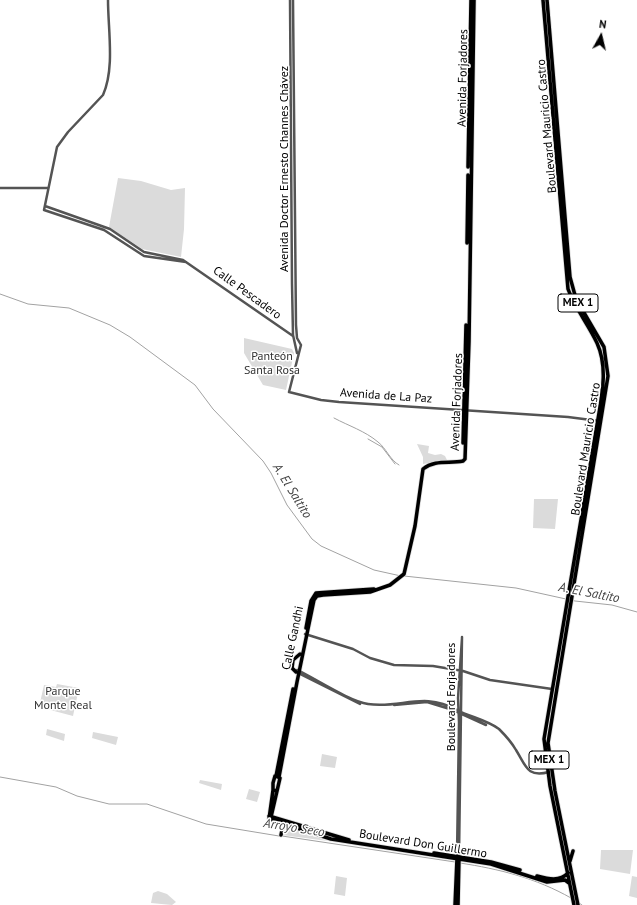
<!DOCTYPE html>
<meta charset="utf-8">
<style>
body{margin:0}
#map{position:relative;width:637px;height:905px;overflow:hidden;background:#fff;font-family:"PT Sans",sans-serif}
canvas{display:block}
.north{position:absolute;left:581px;top:16px;width:40px;height:40px;-webkit-text-stroke:3px #fff;paint-order:stroke;rotate:8deg;font-size:11px;font-weight:700;line-height:16px;text-align:center;color:#000}
.north::after{content:'';display:block;margin:auto;width:14px;height:18px;background:#000;clip-path:polygon(50% 0,100% 100%,50% 72%,0 100%)}
</style>
<div id="map">
<canvas width="637" height="905"></canvas>
<div class="north">N</div>
</div>
<script>
const ctx = document.querySelector('canvas').getContext('2d');
ctx.lineJoin = 'round';
function paint(path, color) {
  ctx.fillStyle = color;
  ctx.fill(path, 'evenodd');
}
function strokePath(path, color, width, dash) {
  ctx.strokeStyle = color;
  ctx.lineWidth = width;
  ctx.lineCap = dash ? 'butt' : 'round';
  ctx.setLineDash(dash || []);
  ctx.stroke(path);
}
function write(font, color, halo, rows, align = 'center') {
  ctx.font = font + ' "PT Sans",sans-serif';
  ctx.lineWidth = 3;
  ctx.setLineDash([]);
  ctx.textBaseline = 'middle';
  ctx.strokeStyle = halo;
  ctx.fillStyle = color;
  for (const [text, x, y, turn = 0] of rows) {
    ctx.save();
    ctx.translate(x, y);
    ctx.rotate((+turn || 0) * Math.PI / 180);
    ctx.textAlign = isNaN(turn) ? turn : align;
    if (halo) ctx.strokeText(text, 0, 0);
    ctx.fillText(text, 0, 0);
    ctx.restore();
  }
}
paint(new Path2D(`
 M118 178 141 181 171 190 185 188 184 229 181 257 142 249 109 227Z
 M244 338 292 349 294 353 286 390 263 385 244 353Z
 M417 444 429 446 428 453 435 455 441 454 445 456 447 460 423 464V457Z
 M534 499H558L555 529 533 528Z
 M57 684 79 688 73 716 39 707 44 685 56 687Z
 M47 729 65 734 64 741 46 735Z
 M93 732 118 737 116 745 92 738Z
 M322 754 337 757 335 768 320 766Z
 M200 780 222 784 221 790 199 783Z
 M249 789 260 792 257 802 246 799Z
 M289 828 328 841 282 835 283 831Z
 M601 850H633L630 874 600 869Z
 M336 876 347 878 345 896 334 894Z
 M632 876 637 877V898L629 896Z
 M158 891 167 894 176 902 172 905 151 903 153 893Z`), '#dbdbdb');
strokePath(new Path2D(`
 M0 294 28 304 69 308 110 325 130 337 195 385 213 409 263 461 271 473 287 505 312 539 321 546 374 570 401 576
 M334 418C349 426 365 431 378 442 386 448 390 460 399 465
 M368 439 382 447 395 464
 M404 576 516 588 575 601 612 605 637 612
 M0 777 56 787 77 796 109 804H147L206 824 279 836
 M282 836 455 862
 M460 863C499 869 536 878 571 898
 M579 903 582 905`), '#a2a2a2', 1);
const major = new Path2D(`
 M543 0 568 289C575 308 588 324 597 343 607 365 603 390 599 413L544 739 550 786 574 905
 M547 0 570 277 576 299 604 347 608 376 548 743 555 791 578 905
 M468 167 471 0
 M467 243 468 175
 M463 443 466 325
 M463 461 465 459 469 342 474 0
 M306 628 311 601 316 593 374 589
 M296 672 292 668 293 660 300 654
 M275 776 280 778 277 791 273 790V783Z
 M276 776 293 689
 M279 777 297 682 314 600 317 596 323 595 370 592 390 585 404 574 415 526 423 469C435 459 450 464 463 461
 M273 790 269 819 331 839 491 864 547 882 565 880 569 883
 M269 816 349 840
 M271 817 277 791
 M281 835 282 830 286 826
 M434 853 491 862 520 870
 M570 861 573 851
 M537 876C548 879 560 882 568 873
 M455 905 457 858
 M458 905 459 858`);
strokePath(major, '#dbdbdb', 5);
strokePath(new Path2D(`
 M108 0C108 30 115 68 103 95L68 132 57 147 44 210 104 230 144 256 186 262
 M290 0 292 284 293 335 297 353
 M293 0 296 325 297 338 301 345 289 392 321 400 339 402 568 417 599 421
 M0 188H48
 M45 206 110 229 144 252 183 260 293 336
 M305 634 353 649 370 658 394 665 433 666 463 671 490 680 552 689
 M297 670C316 679 349 701 368 704 401 709 423 691 457 710 470 717 487 720 499 729 505 735 512 743 516 750 526 766 527 778 549 772
 M298 673 360 704
 M394 705 427 702 453 710 486 725
 M457 856 459 722 458 698 462 638
 M459 857 462 637`), '#545454', 2.5);
strokePath(major, '#000', 3.5);
for (const [x, y, w] of [
 [578,303,40],
 [549,760,40]
]) {
  const box = new Path2D();
  box.roundRect(x - w / 2, y - 9, w, 18, 3);
  ctx.fillStyle = '#fff';
  ctx.fill(box);
  strokePath(box, '#000', 1);
}
write('bold 11px', '#000', null, [
 ["MEX 1",578,303],
 ["MEX 1",549,760]
]);
write('12px', '#000', '#fff', [
 ["Avenida Forjadores",463,78,-89],
 ["Boulevard Mauricio Castro",547,126,-95],
 ["Avenida Doctor Ernesto Channes Chávez",285,169,-90],
 ["Calle Pescadero",247,293,36],
 ["Avenida de La Paz",386,396,4],
 ["Avenida Forjadores",457,402,-88],
 ["Boulevard Mauricio Castro",586,449,-81],
 ["Calle Gandhi",293,638,-78],
 ["Boulevard Forjadores",452,697,-90],
 ["Boulevard Don Guillermo",423,844,9]
]);
write('12px', '#323232', '#fff', [
 ["Panteón",272,357],
 ["Santa Rosa",272,371],
 ["Parque",63,692],
 ["Monte Real",63,706]
]);
write('italic 13px', '#434343', '#fff', [
 ["A. El Saltito",292,491,58],
 ["A. El Saltito",589,593,11],
 ["Arroyo Seco",294,828,9]
]);
</script>
